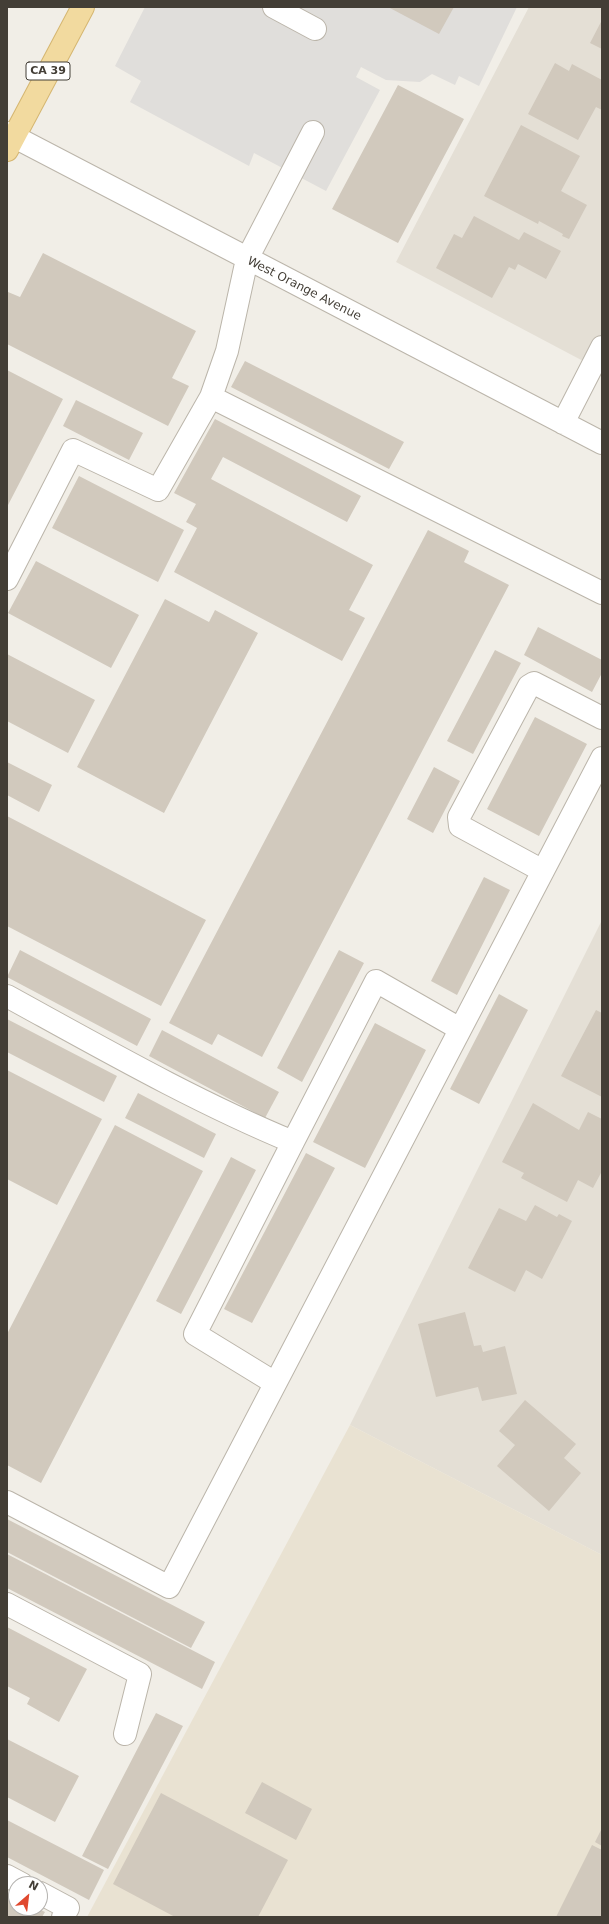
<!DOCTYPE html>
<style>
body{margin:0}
#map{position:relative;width:609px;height:1924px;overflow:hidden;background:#f1eee7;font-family:"DejaVu Sans",sans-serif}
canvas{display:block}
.frame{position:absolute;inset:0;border:8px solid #433e36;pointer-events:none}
.north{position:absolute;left:8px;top:1876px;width:40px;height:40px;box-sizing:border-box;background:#fff;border:1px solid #b4b2af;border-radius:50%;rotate:28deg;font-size:11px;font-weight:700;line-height:16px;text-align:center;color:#433e36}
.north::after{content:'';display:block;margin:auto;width:14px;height:18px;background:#e0492f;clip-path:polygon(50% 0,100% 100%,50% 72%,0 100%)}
</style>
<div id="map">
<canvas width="609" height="1924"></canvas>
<div class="frame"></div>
<div class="north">N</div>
</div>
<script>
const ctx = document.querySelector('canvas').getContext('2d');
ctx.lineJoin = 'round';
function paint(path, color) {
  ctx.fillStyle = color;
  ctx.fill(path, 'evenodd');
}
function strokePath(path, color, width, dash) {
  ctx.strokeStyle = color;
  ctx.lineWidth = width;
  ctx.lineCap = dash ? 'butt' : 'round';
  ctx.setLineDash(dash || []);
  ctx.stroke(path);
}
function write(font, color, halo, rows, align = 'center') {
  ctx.font = font + ' "DejaVu Sans",sans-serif';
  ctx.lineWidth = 3.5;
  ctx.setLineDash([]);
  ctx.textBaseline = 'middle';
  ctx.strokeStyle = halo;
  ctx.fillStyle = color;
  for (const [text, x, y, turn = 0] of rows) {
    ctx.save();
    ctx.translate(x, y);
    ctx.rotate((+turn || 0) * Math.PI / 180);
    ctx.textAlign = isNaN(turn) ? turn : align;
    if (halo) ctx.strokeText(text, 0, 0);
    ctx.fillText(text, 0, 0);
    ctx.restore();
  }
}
paint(new Path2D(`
 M529 7H602V371L396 262Z
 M602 920V1555L350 1425Z`), '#e4dfd5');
paint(new Path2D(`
 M350 1425 602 1555V1917H87Z`), '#e9e2d2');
paint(new Path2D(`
 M145 7H517L479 86 459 76 455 85 432 74 420 82 386 80 361 67 356 77 380 90 326 191 254 153 249 166 130 102 141 81 115 66Z`), '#e0dedb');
paint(new Path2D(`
 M388 7H454L439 34Z
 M602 20V49L590 43Z
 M555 63 569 71 572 64 602 80V110L596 107 578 140 528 114Z
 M398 85 464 119 398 243 332 209Z
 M521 125 580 156 561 191 587 205 569 239 562 236 563 234 539 221 538 224 484 196Z
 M474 216 519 240 524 232 561 251 546 279 518 264 515 270 509 267 492 298 436 268 454 234 462 238Z
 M43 253 196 331 172 378 189 386 168 426 7 344V294L8 292 20 297Z
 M245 361 404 442 389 469 231 387Z
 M7 370 63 399 7 507Z
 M76 400 143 433 129 460 63 426Z
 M215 419 361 496 347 522 223 457 211 479 373 565 349 610 365 618 342 661 174 572 197 528 186 522 196 504 174 493Z
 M79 476 184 530 158 582 52 528Z
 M428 530 469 551 464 562 509 585 262 1057 218 1034 212 1045 169 1023Z
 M36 561 139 615 111 668 8 613Z
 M165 599 209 622 215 610 258 633 164 813 77 767Z
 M538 627 602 660V673L592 692 524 655Z
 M495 650 521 663 473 754 447 741Z
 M7 654 95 700 68 753 7 721Z
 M535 717 587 744 539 836 487 809Z
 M7 762 52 785 39 812 7 795Z
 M434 767 460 781 433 833 407 819Z
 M7 816 206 920 161 1006 7 926Z
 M484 877 510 890 457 995 431 981Z
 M20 950 151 1019 137 1046 7 977Z
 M339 950 364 963 302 1082 277 1068Z
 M499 994 528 1010 479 1104 450 1089Z
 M596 1010 602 1013V1097L561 1076Z
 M7 1019 117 1076 104 1102 7 1052Z
 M375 1023 426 1050 365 1168 313 1142Z
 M162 1030 279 1092 265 1118 149 1056Z
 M7 1070 102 1119 57 1205 7 1179Z
 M138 1093 216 1134 204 1158 125 1118Z
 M533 1103 579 1130 588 1112 602 1119V1171L593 1188 578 1180 567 1202 521 1178 524 1173 502 1162Z
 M115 1125 203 1171 41 1483 7 1465V1334Z
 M306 1153 335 1168 252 1323 224 1309Z
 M231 1157 256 1170 181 1314 156 1301Z
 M535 1205 557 1217 559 1214 572 1221 542 1279 526 1270 515 1292 468 1268 499 1208 526 1221Z
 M465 1312 474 1346 481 1345 483 1352 505 1346 517 1394 482 1401 478 1387 436 1397 418 1324Z
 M525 1400 576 1444 564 1458 581 1473 549 1511 497 1466 515 1445 499 1431Z
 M7 1519 205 1622 191 1648 7 1552Z
 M7 1554 215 1662 202 1689 7 1588Z
 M7 1627 87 1669 59 1722 27 1704 30 1698 7 1686Z
 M156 1713 183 1726 108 1869 82 1856Z
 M7 1739 79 1776 55 1822 7 1797Z
 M262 1782 312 1809 296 1840 245 1813Z
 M161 1793 288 1860 258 1917H175L113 1884Z
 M7 1820 104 1870 89 1900 7 1857Z
 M602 1828V1846L595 1842Z
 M592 1845 602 1850V1917H556Z
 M7 1893 16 1897V1908H37L45 1912 42 1917H7Z`), '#d1c9bd');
const minor = new Path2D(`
 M274 7 315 29
 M313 132 247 259 227 351 211 397 602 593
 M7 133 602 443
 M563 423 602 347
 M7 579 73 450 158 490 211 397
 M543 871 460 826 459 817 529 686 534 683 602 718
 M7 996C100 1047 196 1102 293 1142L195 1334 275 1383
 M293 1142 376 981 460 1029
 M7 1502 169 1587 602 758
 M7 1604 140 1674 125 1734
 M7 1876 22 1884
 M40 1893 68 1908 63 1917`);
const major = new Path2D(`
 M7 150 83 7`);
strokePath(minor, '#bbb5aa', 24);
strokePath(major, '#d5b671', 24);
strokePath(minor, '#fff', 22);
strokePath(major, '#f2da9f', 22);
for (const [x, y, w] of [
 [48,71,44]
]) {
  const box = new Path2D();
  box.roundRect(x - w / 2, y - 9, w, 18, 3);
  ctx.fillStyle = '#fff';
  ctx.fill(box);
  strokePath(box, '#433e36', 1);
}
write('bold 11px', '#433e36', null, [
 ["CA 39",48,71]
]);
write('12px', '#433e36', '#fff', [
 ["West Orange Avenue",304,289,27]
]);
</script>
